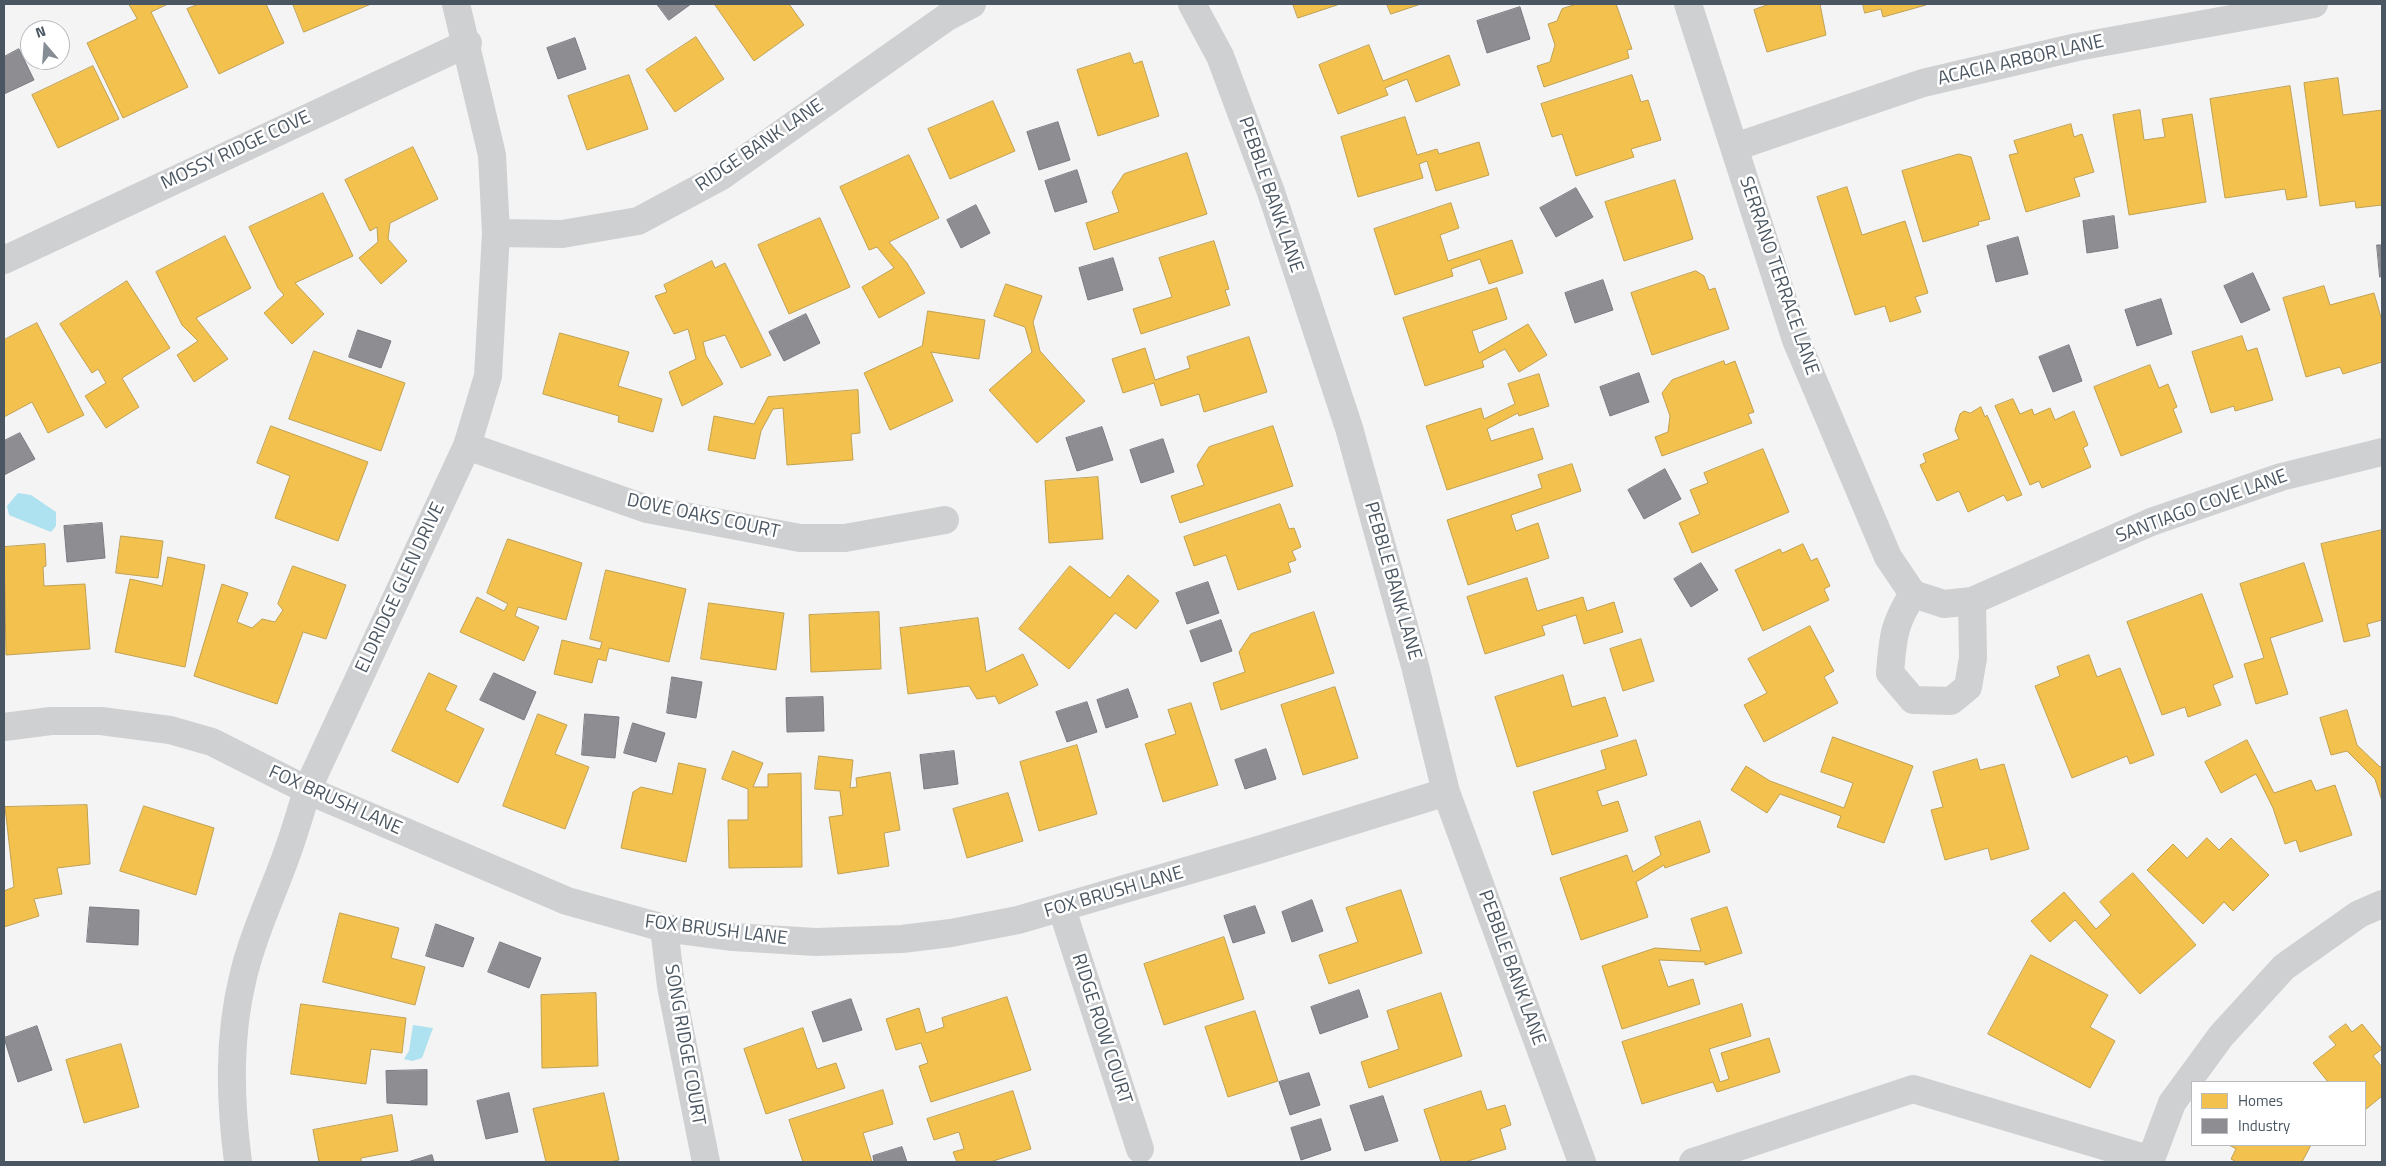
<!DOCTYPE html>
<style>
body{margin:0}
#map{position:relative;width:2386px;height:1166px;overflow:hidden;background:#f4f4f4;font-family:"Titillium Web",sans-serif}
canvas{display:block}
.frame{position:absolute;inset:0;border:5px solid #4a5661;pointer-events:none}
.legend{position:absolute;left:2191px;top:1081px;width:175px;height:65px;box-sizing:border-box;background:#fff;border:1px solid #b7bbc0;margin:0;padding:6px 9px;list-style:none;font-size:15px;color:#4a5661}
.legend li{display:flex;align-items:center;gap:10px;height:25px}
.legend b{width:25px;border:1px solid #b7bbc0}
.north{position:absolute;left:20px;top:20px;width:50px;height:50px;box-sizing:border-box;background:#fff;border:1px solid #b7bbc0;border-radius:50%;rotate:342deg;font-size:14px;font-weight:700;line-height:20px;text-align:center;color:#4a5661}
.north::after{content:'';display:block;margin:auto;width:18px;height:22px;background:#868d94;clip-path:polygon(50% 0,100% 100%,50% 72%,0 100%)}
</style>
<div id="map">
<canvas width="2386" height="1166"></canvas>
<div class="frame"></div>
<ul class="legend">
<li><b style="height:14px;background:#f2c14e"></b>Homes</li>
<li><b style="height:14px;background:#8d8d92"></b>Industry</li>
</ul>
<div class="north">N</div>
</div>
<script>
const ctx = document.querySelector('canvas').getContext('2d');
ctx.lineJoin = 'round';
function paint(path, color) {
  ctx.fillStyle = color;
  ctx.fill(path, 'evenodd');
}
function strokePath(path, color, width, dash) {
  ctx.strokeStyle = color;
  ctx.lineWidth = width;
  ctx.lineCap = dash ? 'butt' : 'round';
  ctx.setLineDash(dash || []);
  ctx.stroke(path);
}
function write(font, color, halo, rows, align = 'center') {
  ctx.font = font + ' "Titillium Web",sans-serif';
  ctx.lineWidth = 5;
  ctx.setLineDash([]);
  ctx.textBaseline = 'middle';
  ctx.strokeStyle = halo;
  ctx.fillStyle = color;
  for (const [text, x, y, turn = 0] of rows) {
    ctx.save();
    ctx.translate(x, y);
    ctx.rotate((+turn || 0) * Math.PI / 180);
    ctx.textAlign = isNaN(turn) ? turn : align;
    if (halo) ctx.strokeText(text, 0, 0);
    ctx.fillText(text, 0, 0);
    ctx.restore();
  }
}
paint(new Path2D(`
 M18 493 31 495 56 512V526L51 532 9 515 7 506Z
 M413 1025 433 1028 422 1058 412 1061 404 1059 409 1051Z`), '#aee2f0');
const homes = new Path2D(`
 M129 4H168L151 12 188 87 123 118 87 43 137 19Z
 M199 4H266L284 43 219 74 187 9Z
 M293 4H371L304 32Z
 M718 4H789L804 25 754 61 715 5Z
 M1293 4H1340L1298 18Z
 M1387 4H1421L1391 14Z
 M1577 4H1616L1632 49 1627 50 1629 58 1544 87 1537 66 1550 62 1555 45 1548 24 1557 21 1562 9Z
 M1770 4H1820L1826 35 1767 52 1754 10Z
 M1863 4H1926V5L1883 17 1881 9 1865 13Z
 M696 37 724 79 675 112 646 70Z
 M1369 45 1383 81 1449 55 1460 85 1416 102 1407 79 1385 88 1388 95 1338 114 1319 65Z
 M1130 53 1134 64 1142 61 1159 116 1098 136 1077 70Z
 M93 66 119 119 58 148 32 95Z
 M629 75 648 129 587 150 568 96Z
 M1632 75 1641 102 1648 100 1661 140 1631 149 1634 157 1576 176 1562 134 1552 137 1541 104Z
 M2338 78 2343 115 2382 110V205L2356 208 2355 201 2320 206 2304 83Z
 M2290 86 2307 197 2287 200 2285 189 2225 198 2210 99Z
 M993 101 1015 151 950 179 928 129Z
 M2140 110 2144 140 2165 137 2162 119 2192 114 2206 202 2129 215 2113 115Z
 M1405 117 1417 155 1437 149 1439 154 1479 142 1489 175 1436 191 1427 161 1419 164 1423 178 1358 197 1341 137Z
 M2071 124 2074 137 2082 134 2094 172 2074 178 2080 196 2026 212 2009 155 2018 153 2014 141Z
 M413 147 438 199 390 223 388 239 407 261 381 284 359 258 378 242 377 227 370 231 345 180Z
 M1187 153 1207 214 1094 250 1086 223 1119 212 1112 192 1124 174Z
 M1959 154 1971 157 1990 219 1978 222 1979 225 1923 242 1902 171Z
 M909 155 939 218 889 242 907 263 925 293 879 318 862 287 894 268 877 247 869 250 840 187Z
 M1675 180 1693 239 1624 261 1605 202Z
 M1847 187 1862 235 1905 221 1928 293 1915 297 1921 312 1890 322 1885 306 1855 315 1817 197Z
 M323 193 353 256 295 283 324 314 292 344 264 313 284 295 278 288 249 227Z
 M1451 203 1459 228 1440 235 1448 261 1512 240 1523 273 1489 284 1480 259 1451 269 1453 276 1395 295 1374 229Z
 M820 218 850 287 789 314 758 245Z
 M225 236 251 288 196 318 228 359 194 382 177 355 198 341 182 325 156 272Z
 M1214 241 1229 289 1225 290 1230 305 1141 334 1133 309 1172 297 1159 258Z
 M712 261 715 268 725 263 771 355 741 368 725 335 703 342 706 355 723 384 682 406 669 372 696 359 688 329 674 334 655 296 667 292 664 285Z
 M1696 271 1704 276 1709 290 1715 288 1729 329 1652 355 1631 293Z
 M127 281 170 348 122 378 139 407 106 428 85 396 106 383 98 369 92 373 60 324Z
 M1006 284 1042 296 1033 322 1040 351 1085 401 1037 443 989 390 1032 352 1025 327 994 316Z
 M2324 286 2330 305 2374 293 2382 321V362L2343 374 2340 367 2306 377 2283 298Z
 M1497 288 1507 319 1472 331 1479 353 1528 324 1547 355 1519 372 1505 349 1482 361 1484 367 1425 386 1403 318Z
 M928 311 985 320 979 359 931 352 953 401 890 430 864 373 922 346Z
 M37 323 84 415 48 433 32 402 4 417V340Z
 M560 333 629 352 618 386 662 399 653 432 618 422 619 416 543 394Z
 M2242 336 2247 351 2257 348 2273 400 2235 411 2234 406 2211 413 2192 352Z
 M1249 337 1267 392 1204 412 1199 394 1161 406 1154 383 1123 393 1112 359 1145 348 1155 380 1190 368 1187 357Z
 M314 351 405 383 381 451 289 419Z
 M1724 361 1725 365 1735 361 1754 412 1748 414 1752 423 1662 456 1655 437 1668 432 1670 416 1662 393 1672 380Z
 M2150 365 2159 388 2168 384 2177 407 2173 409 2182 432 2121 456 2094 387Z
 M1539 374 1549 406 1519 416 1518 413 1487 429 1491 441 1533 428 1543 459 1447 490 1426 426 1481 408 1484 419 1515 404 1508 384Z
 M858 390 860 433 851 434 853 460 787 465 783 408 773 409 761 431 755 459 708 450 714 416 754 424 768 397Z
 M2013 399 2020 414 2032 409 2034 415 2050 408 2055 420 2074 411 2088 445 2083 448 2091 467 2042 488 2039 481 2030 485 1995 406Z
 M1981 407 1985 417 1987 415 2022 495 2007 501 2004 495 1968 512 1959 491 1937 501 1920 465 1926 462 1923 454 1959 439 1955 430 1960 414 1964 411 1970 413Z
 M271 426 368 462 338 541 275 518 290 476 257 463Z
 M1273 426 1293 486 1180 523 1171 496 1204 485 1197 465 1209 447Z
 M1763 449 1789 512 1692 553 1679 523 1700 514 1690 490 1708 483 1704 473Z
 M1572 464 1581 491 1511 515 1516 531 1538 523 1549 558 1468 585 1447 520 1542 488 1538 475Z
 M1098 477 1103 539 1049 543 1045 481Z
 M1280 504 1289 529 1294 528 1301 547 1292 551 1296 560 1288 563 1291 572 1238 590 1226 555 1194 566 1184 537Z
 M2382 530V620L2367 624 2370 636 2344 642 2321 544Z
 M121 536 163 541 158 578 116 573Z
 M508 539 582 563 566 620 518 607 515 616 539 627 524 661 460 632 477 597 504 611 508 604 487 593Z
 M45 544 46 566 43 567 44 586 85 584 90 649 6 655 4 547Z
 M1803 544 1811 561 1817 558 1830 586 1824 589 1829 600 1763 631 1735 570 1780 549 1782 553Z
 M168 557 205 565 185 667 115 652 130 579 162 586Z
 M2304 563 2323 621 2270 638 2288 694 2256 704 2244 664 2264 658 2240 584Z
 M293 566 346 585 326 639 303 632 277 704 194 676 222 584 248 593 237 622 252 628 262 619 275 622 283 610 278 604Z
 M1070 566 1110 598 1128 575 1159 601 1136 629 1115 613 1069 669 1019 629Z
 M606 570 686 589 669 662 609 648 606 661 598 659 592 683 554 674 562 640 600 649 602 642 590 639Z
 M1527 578 1537 611 1583 597 1587 611 1614 602 1623 632 1584 644 1576 615 1542 626 1545 635 1485 654 1467 597Z
 M2202 594 2233 677 2213 685 2221 705 2188 717 2185 707 2162 715 2127 622Z
 M709 603 784 613 776 670 701 659Z
 M879 612 881 669 811 672 809 615Z
 M1314 612 1334 673 1221 710 1213 683 1245 672 1239 652 1251 634Z
 M978 618 986 672 1023 654 1038 685 999 704 995 696 977 699 969 686 908 694 900 628Z
 M1810 626 1834 671 1824 677 1838 703 1764 742 1744 705 1767 693 1748 659Z
 M1641 639 1654 681 1623 691 1610 649Z
 M2089 655 2097 677 2120 668 2154 755 2130 764 2127 756 2072 778 2035 686 2060 676 2057 667Z
 M429 673 457 686 445 710 484 729 458 783 392 751Z
 M1563 675 1572 707 1605 697 1618 736 1517 767 1495 697Z
 M1335 687 1358 758 1303 775 1281 705Z
 M1191 703 1218 785 1163 802 1145 744 1176 734 1168 710Z
 M2347 710 2357 745 2380 767 2382 766V801L2375 779 2347 751 2331 755 2320 718Z
 M538 714 567 725 555 754 589 767 565 829 503 806Z
 M1833 737 1913 766 1884 843 1837 827 1841 816 1780 794 1767 813 1731 790 1746 766 1770 781 1844 808 1853 783 1821 772Z
 M1636 740 1647 775 1597 791 1602 806 1618 801 1628 831 1552 855 1533 792 1606 769 1601 751Z
 M2247 740 2274 793 2311 780 2316 791 2335 785 2352 835 2300 852 2296 840 2285 844 2273 808 2256 774 2221 793 2205 762Z
 M1077 745 1097 814 1039 831 1020 762Z
 M733 751 763 763 753 787H768V774L801 773 802 867 729 868 728 820H748V789L722 779Z
 M819 756 853 760 850 788 857 787 856 778 890 772 900 830 884 833 889 866 838 874 829 817 843 815 840 791 815 789Z
 M1977 759 1980 770 2004 764 2029 849 1991 860 1988 848 1945 860 1931 810 1943 807 1933 772Z
 M679 763 706 769 686 862 621 848 633 792 641 787 672 794Z
 M1008 793 1023 841 967 858 953 809Z
 M87 805 90 864 57 868 62 894 34 899 39 916 4 927V891L14 887 5 807Z
 M144 806 214 828 196 895 120 871Z
 M1700 821 1710 852 1665 868 1664 865 1636 882 1648 917 1581 940 1560 878 1627 855 1633 872 1661 855 1655 837Z
 M2207 838 2219 850 2231 838 2269 875 2233 911 2224 902 2203 924 2147 870 2173 844 2187 858Z
 M2133 873 2196 945 2140 994 2075 920 2050 942 2031 921 2064 892 2096 929 2111 915 2100 902Z
 M1401 890 1422 953 1329 984 1319 955 1358 942 1346 908Z
 M1727 907 1742 953 1705 965V962L1659 960 1668 987 1693 979 1700 1004 1622 1029 1602 966 1655 948 1701 951 1691 919Z
 M340 913 399 928 391 958 425 967 415 1005 323 982Z
 M1224 937 1244 999 1164 1025 1144 964Z
 M2031 955 2108 995 2090 1027 2115 1041 2090 1088 1988 1034Z
 M596 993 598 1066 542 1068 541 995Z
 M1441 993 1462 1056 1369 1088 1361 1062 1399 1049 1387 1011Z
 M1007 997 1031 1070 931 1102 919 1066 928 1063 921 1043 896 1050 886 1019 919 1008 926 1033 944 1027 942 1018Z
 M301 1004 406 1018 402 1053 371 1049 366 1084 291 1074Z
 M1742 1004 1751 1036 1709 1049 1720 1082 1729 1079 1721 1053 1769 1038 1780 1072 1717 1092 1713 1082 1642 1104 1622 1042Z
 M1255 1011 1278 1081 1228 1097 1205 1027Z
 M2346 1024 2352 1032 2362 1024 2382 1049 2373 1056 2382 1067V1096L2365 1110V1082H2328L2313 1063 2336 1045 2329 1037Z
 M803 1028 817 1069 836 1063 845 1088 766 1114 744 1049Z
 M121 1044 139 1107 84 1123 66 1060Z
 M883 1090 893 1124 863 1133 872 1162H803L789 1120Z
 M1013 1091 1031 1149 990 1162H957L953 1152 964 1149 959 1132 934 1140 927 1119Z
 M1481 1091 1487 1110 1505 1105 1511 1125 1500 1129 1506 1149 1465 1162H1441L1424 1110Z
 M604 1093 619 1160 609 1162H546L533 1109Z
 M392 1115 398 1151 361 1158V1162H319L313 1130Z
 M2229 1145H2311L2302 1162H2237L2231 1159 2236 1149Z`);
paint(homes, '#f2c14e');
strokePath(homes, '#c0a154', 1);
const industry = new Path2D(`
 M657 4H691L669 20Z
 M1520 7 1530 39 1487 53 1477 21Z
 M575 38 586 69 558 79 547 48Z
 M19 49 34 80 4 94V57Z
 M1058 122 1070 160 1039 170 1027 132Z
 M1077 170 1087 202 1055 212 1045 181Z
 M1576 188 1593 217 1556 237 1540 208Z
 M976 205 990 233 961 248 947 220Z
 M2114 216 2118 248 2087 253 2083 221Z
 M2018 237 2028 274 1996 282 1987 246Z
 M2377 245H2382V276L2380 277Z
 M1113 258 1123 290 1088 300 1079 268Z
 M2253 273 2270 310 2241 323 2224 286Z
 M1603 280 1613 310 1575 323 1565 293Z
 M2161 299 2172 334 2137 346 2125 310Z
 M806 314 820 343 784 361 769 332Z
 M358 330 391 341 381 368 349 357Z
 M2069 345 2082 381 2053 392 2039 357Z
 M1639 373 1649 402 1610 416 1600 387Z
 M1102 427 1113 460 1077 471 1066 438Z
 M20 433 35 459 4 475V441Z
 M1163 439 1174 472 1141 483 1130 450Z
 M1665 469 1681 499 1644 519 1628 490Z
 M102 523 105 558 67 562 64 526Z
 M1701 563 1718 590 1691 607 1674 579Z
 M1208 582 1219 613 1187 624 1176 593Z
 M1221 620 1232 651 1201 662 1190 631Z
 M494 673 536 692 524 720 480 700Z
 M672 677 702 682 696 718 667 713Z
 M1128 689 1138 717 1106 728 1097 700Z
 M823 697 824 731 787 732 786 698Z
 M1087 702 1097 732 1067 742 1056 712Z
 M585 714 619 717 615 758 582 755Z
 M633 723 665 733 656 762 624 753Z
 M1266 749 1276 779 1245 789 1235 760Z
 M954 751 958 784 924 789 920 755Z
 M1312 900 1323 931 1292 942 1282 912Z
 M1255 906 1265 933 1233 943 1224 916Z
 M90 907 139 910 138 945 87 942Z
 M436 924 474 938 463 967 426 956Z
 M500 942 541 958 529 988 488 972Z
 M1359 990 1368 1017 1320 1034 1311 1007Z
 M851 999 862 1030 823 1042 812 1012Z
 M37 1026 52 1070 18 1082 4 1038Z
 M427 1070V1105L387 1103 386 1071Z
 M1309 1073 1320 1105 1290 1115 1279 1082Z
 M509 1093 518 1132 486 1139 477 1101Z
 M1383 1096 1398 1141 1365 1151 1350 1106Z
 M1321 1119 1331 1150 1301 1160 1291 1128Z
 M902 1147 907 1162H874L873 1156Z
 M432 1155 434 1162H408Z`);
paint(industry, '#8d8d92');
strokePath(industry, '#797c83', 1);
strokePath(new Path2D(`
 M1192 4 1220 56 1271 192 1349 428 1415 666 1446 792 1582 1162
 M1688 4 1796 340 1888 557 1913 594 1944 604 1972 601 2151 522 2281 477 2382 452
 M1735 147 1923 83 2077 47 2314 4
 M496 233 562 234 638 221 720 177 947 17 972 4
 M4 260 468 43
 M467 446 647 509 800 538H845L945 520
 M1913 594C1893 625 1893 638 1890 673L1913 700 1951 701 1968 687 1973 658 1972 601
 M4 727 51 721H101L170 730 212 742 307 790 567 901 664 928 733 937 816 942 902 939 951 933 1018 920 1255 851 1446 792
 M1062 909 1140 1149
 M664 928 671 986 706 1162
 M238 1162C230 1100 228 1038 243 977 254 931 275 889 290 845 296 827 302 808 307 790L467 446 488 376 496 233 492 155 456 4
 M1693 1162 1913 1089 2151 1160
 M2150 1162 2172 1103 2221 1036 2284 967 2359 914 2382 904`), '#ced0d2', 28);
write('19px', '#4a5661', '#fff', [
 ["ACACIA ARBOR LANE",2021,61,-13],
 ["RIDGE BANK LANE",760,146,-34],
 ["MOSSY RIDGE COVE",236,151,-25],
 ["PEBBLE BANK LANE",1270,195,71],
 ["SERRANO TERRACE LANE",1778,276,71],
 ["SANTIAGO COVE LANE",2202,507,-20],
 ["DOVE OAKS COURT",703,517,12],
 ["PEBBLE BANK LANE",1392,581,74],
 ["ELDRIDGE GLEN DRIVE",401,588,-65],
 ["FOX BRUSH LANE",335,801,24],
 ["FOX BRUSH LANE",1114,893,-16],
 ["FOX BRUSH LANE",716,931,7],
 ["PEBBLE BANK LANE",1511,968,70],
 ["RIDGE ROW COURT",1101,1029,72],
 ["SONG RIDGE COURT",684,1045,80]
]);
</script>
